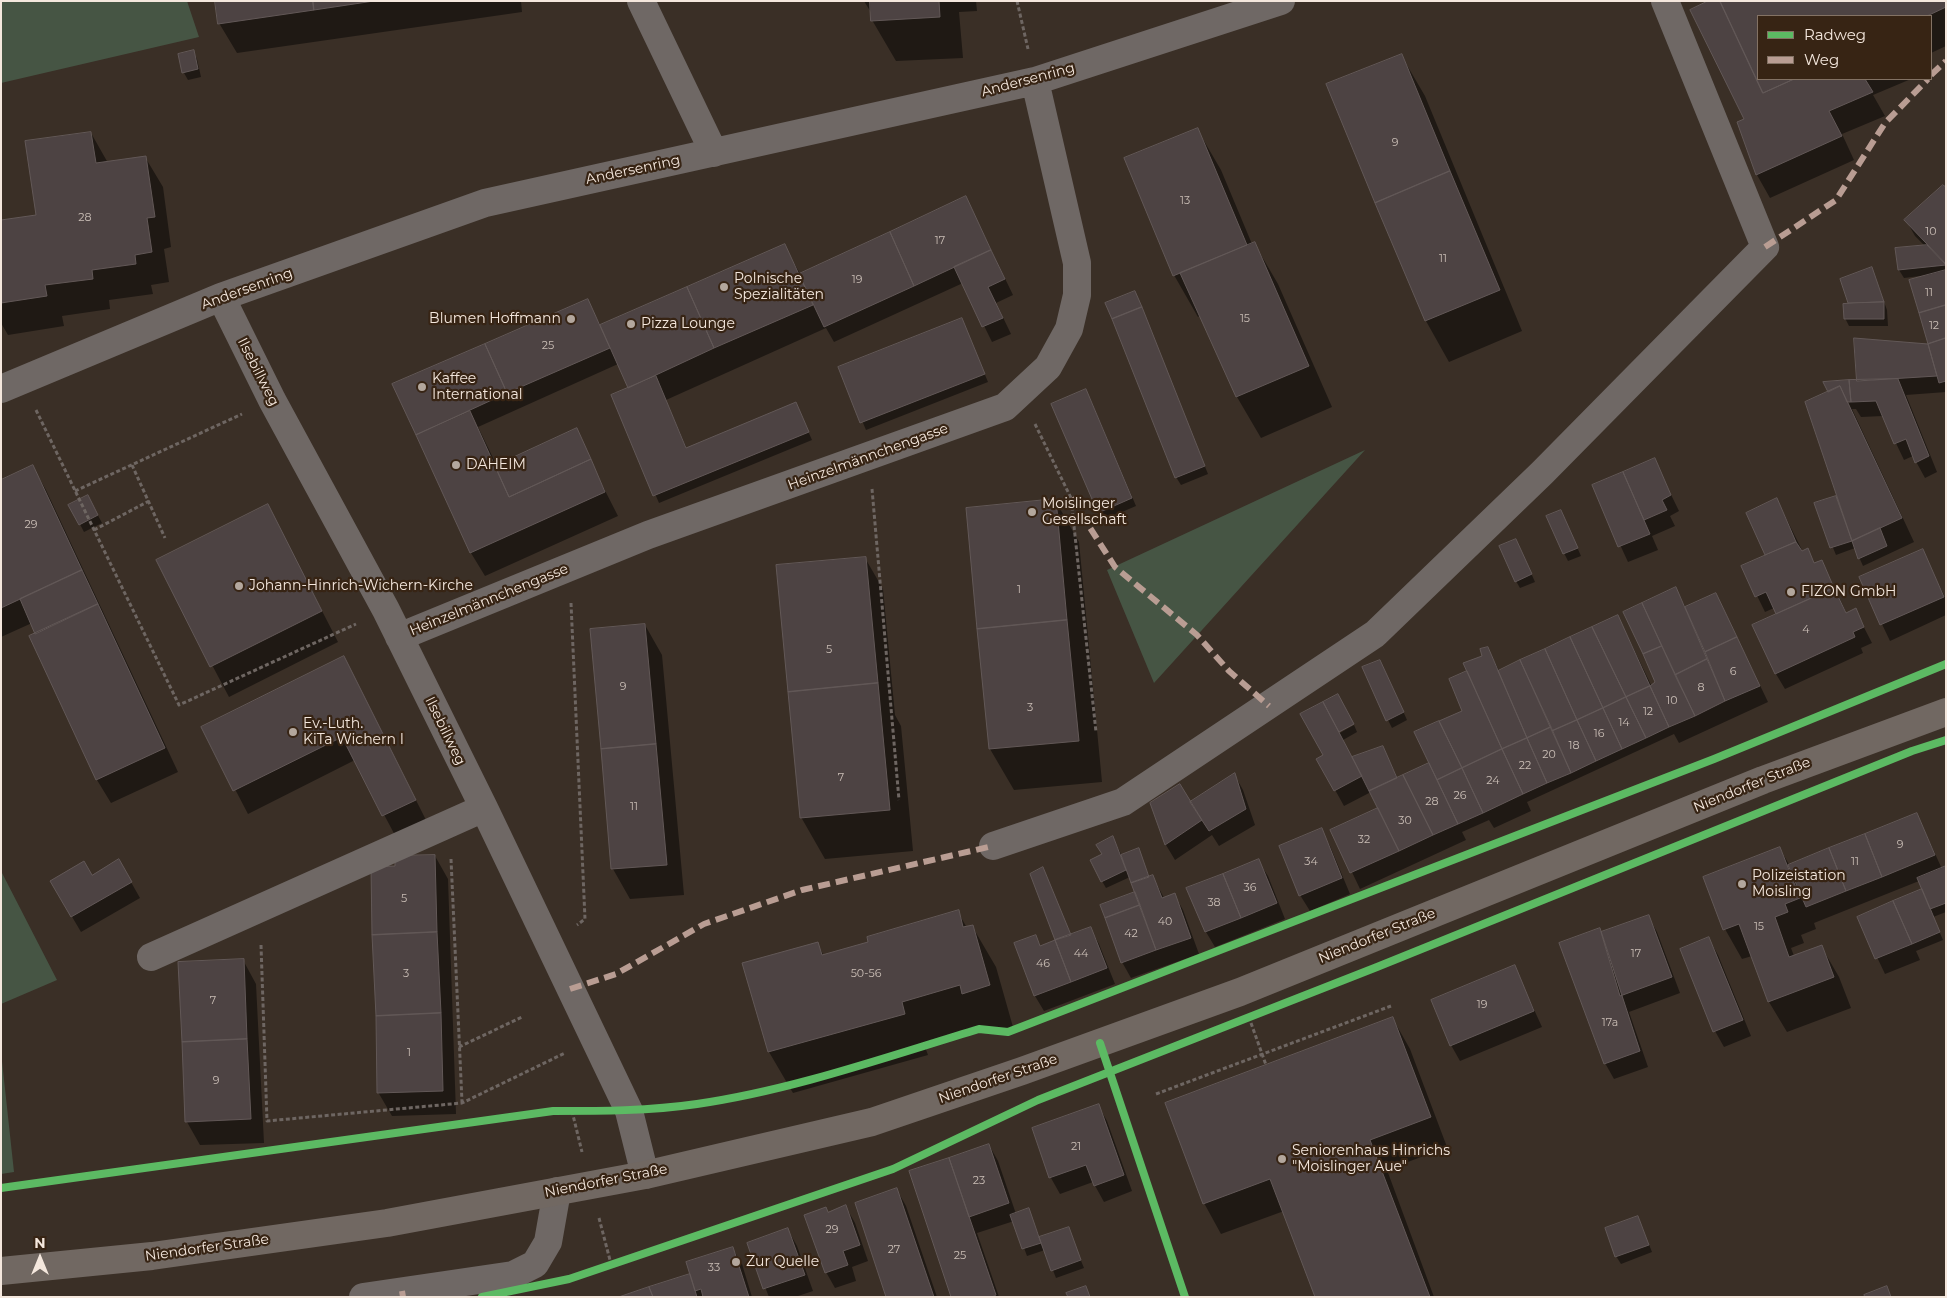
<!DOCTYPE html>
<meta charset="utf-8">
<style>
body{margin:0}
#map{position:relative;width:1947px;height:1298px;overflow:hidden;background:#3a2f26;font-family:Montserrat,sans-serif}
canvas{display:block}
.frame{position:absolute;inset:0;border:2px solid #f4e7dd;pointer-events:none}
.legend{position:absolute;left:1757px;top:15px;width:175px;height:65px;box-sizing:border-box;background:#372414;border:1px solid #837264;margin:0;padding:6px 9px;list-style:none;font-size:15px;color:#f4e7dd}
.legend li{display:flex;align-items:center;gap:10px;height:25px}
.legend b{width:25px;border:1px solid #837264}
.north{position:absolute;left:15px;top:1233px;width:50px;height:50px;-webkit-text-stroke:4px #372414;paint-order:stroke;rotate:0deg;font-size:14px;font-weight:700;line-height:20px;text-align:center;color:#f4e7dd}
.north::after{content:'';display:block;margin:auto;width:18px;height:22px;background:#f4e7dd;clip-path:polygon(50% 0,100% 100%,50% 72%,0 100%)}
</style>
<div id="map">
<canvas width="1947" height="1298"></canvas>
<div class="frame"></div>
<ul class="legend">
<li><b style="height:6px;background:#5cba63"></b>Radweg</li>
<li><b style="height:6px;background:#b99d93"></b>Weg</li>
</ul>
<div class="north">N</div>
</div>
<script>
const ctx = document.querySelector('canvas').getContext('2d');
ctx.lineJoin = 'round';
function paint(path, color) {
  ctx.fillStyle = color;
  ctx.fill(path, 'evenodd');
}
function strokePath(path, color, width, dash) {
  ctx.strokeStyle = color;
  ctx.lineWidth = width;
  ctx.lineCap = dash ? 'butt' : 'round';
  ctx.setLineDash(dash || []);
  ctx.stroke(path);
}
function write(font, color, halo, rows, align = 'center') {
  ctx.font = font + ' Montserrat,sans-serif';
  ctx.lineWidth = 4.5;
  ctx.setLineDash([]);
  ctx.textBaseline = 'middle';
  ctx.strokeStyle = halo;
  ctx.fillStyle = color;
  for (const [text, x, y, turn = 0] of rows) {
    ctx.save();
    ctx.translate(x, y);
    ctx.rotate((+turn || 0) * Math.PI / 180);
    ctx.textAlign = isNaN(turn) ? turn : align;
    if (halo) ctx.strokeText(text, 0, 0);
    ctx.fillText(text, 0, 0);
    ctx.restore();
  }
}
paint(new Path2D(`
 M1 1H187L199 37 1 83Z
 M1365 450 1154 683 1107 570Z
 M1 871 57 980 1 1004Z
 M1 1052 14 1172 1 1174Z`), '#465544');
paint(new Path2D(`
 M216 1H521L522 12 237 53 219 23Z
 M864 1H976L977 11 959 12 963 58 896 61 872 20V14Z
 M1946 1V46L1931 53V16H1758V79H1911L1873 95 1885 116 1842 134 1854 160 1770 198 1757 175 1739 123 1745 120 1692 10Z
 M193 51 197 59 201 77 188 80 184 73 180 55Z
 M1401 55 1425 96 1522 331 1449 362 1426 321Z
 M1197 129 1221 170 1252 244 1254 243 1278 284 1332 407 1261 438 1237 397 1201 315 1198 317 1174 275Z
 M91 133 108 163 145 157 163 187 171 247 164 249 169 282 151 285 153 294 109 300 110 309 62 316 64 326 8 335 1 323V222L38 216Z
 M1946 189V392L1906 395 1937 472 1925 478 1913 456 1904 460 1883 416 1861 417 1856 409H1852L1914 542 1863 566 1855 548 1836 555 1815 504 1835 497 1840 504 1806 403 1859 382 1855 339 1930 345 1928 275 1904 278 1899 270 1897 250 1925 246 1915 236 1906 220Z
 M966 198 1013 295 996 303 1011 334 992 342 963 283 834 342 826 328 666 400 687 449 796 404 812 440 659 503 613 396 630 389 618 364 478 427 497 466 594 469 618 516 485 576 471 553 393 385 587 300 601 326 784 246 801 275Z
 M1872 269 1887 310 1888 326H1849L1845 318 1849 304 1841 279Z
 M1135 293 1208 474 1181 485 1176 477Z
 M962 320 988 382 866 430 840 368Z
 M1090 398 1136 506 1103 520 1053 405Z
 M1654 460 1679 511 1670 516 1675 526 1652 536 1658 550 1628 562 1593 486Z
 M33 467 46 490 178 772 111 803 97 780 31 637 37 634 32 623 1 637V481Z
 M1055 500 1079 542 1102 782 1014 790 990 749 967 509Z
 M1777 500 1803 552 1807 550 1815 564 1821 561 1847 614 1855 610 1872 643 1861 648 1863 653 1785 689 1776 674 1777 615 1774 608 1765 612 1743 567 1767 556 1748 513Z
 M92 504 102 523 84 532 70 505Z
 M268 506 338 642 229 697 157 561Z
 M1561 511 1581 556 1568 561 1564 553Z
 M1520 548 1535 582 1520 588 1516 581Z
 M1922 551 1946 599V615L1890 641 1860 578Z
 M865 558 883 589 895 715 901 726 913 851 825 859 801 817Z
 M1675 589 1686 608 1716 594 1768 702 1679 743 1674 734 1527 802 1531 811 1494 828 1489 820 1462 832 1466 840 1360 889 1332 830 1379 808 1371 792 1344 806 1318 759 1324 756 1302 714 1337 695 1353 723 1338 731V734L1354 725 1357 732 1343 740 1352 758 1383 747 1398 779 1430 764 1464 711 1469 671 1483 657 1487 648 1500 672 1618 616 1652 687 1657 683Z
 M645 625 662 655 684 895 630 899 613 869Z
 M1384 669 1407 720 1392 728 1388 720Z
 M356 681 428 824 397 839 355 760 248 814 203 728Z
 M1234 774 1243 790 1255 825 1219 846 1212 835 1175 860 1166 845 1152 803 1190 804Z
 M1917 814 1942 869 1946 868V912L1933 917 1943 940 1916 951 1920 960 1885 974 1858 917 1923 890 1919 881 1814 923 1816 929 1801 935 1804 943 1791 948 1794 956 1821 946 1839 977 1851 1008 1787 1032 1769 1002 1752 956 1742 959 1725 929 1780 849 1790 866Z
 M1321 830 1330 846 1350 894 1310 911 1300 895 1281 847Z
 M1113 838 1122 856 1138 850 1150 878 1153 877 1164 898 1174 894 1183 910 1199 954 1131 978 1122 962 1136 893 1130 877 1106 888 1102 881 1103 854Z
 M435 856 448 879 456 1114 392 1116 378 1092 397 867Z
 M119 861 140 898 81 932 51 881 91 876Z
 M1258 861 1268 876 1285 919 1215 947 1206 932Z
 M1043 869 1071 936 1090 928 1099 944 1115 984 1044 1011 1035 996V936L1041 947 1056 941Z
 M958 912 967 928 972 926 996 967 1013 1027 987 1034 983 1027 924 1044 928 1055 793 1093 769 1052 744 964 817 943 824 956 870 943Z
 M1648 916 1657 932 1680 993 1629 1012 1648 1067 1614 1079 1605 1063 1601 933Z
 M1709 939 1718 955 1751 1036 1724 1047 1715 1031Z
 M243 960 256 984 264 1143 200 1145 187 1122Z
 M1514 966 1542 1027 1460 1061 1451 1045Z
 M1393 1019 1410 1049 1447 1147 1387 1170 1434 1297H1316L1284 1211 1221 1234 1204 1203Z
 M1098 1105 1107 1121 1132 1191 1104 1202 1093 1182 1060 1194 1051 1178 1033 1129Z
 M989 1145 998 1161 1016 1214 1028 1209 1040 1238 1068 1229 1084 1268 1056 1278 1045 1250 1027 1256 1014 1221 977 1233 999 1297H953L910 1172Z
 M897 1190 906 1206 937 1297H887Z
 M846 1207 855 1223 868 1261 852 1267 856 1281 835 1288 826 1272 828 1213Z
 M1638 1217 1652 1252 1621 1264 1616 1256Z
 M788 1230 797 1246 813 1291 795 1297H769L748 1244Z
 M733 1249 742 1264 752 1297H623L692 1274Z`), '#0007');
const building = new Path2D(`
 M215 1H313L314 10 218 24Z
 M313 1H374L314 10Z
 M870 1H939L940 17 871 21Z
 M1708 1H1720L1763 93 1794 79H1865L1873 92 1829 111 1842 136 1756 175 1737 122 1744 119 1690 10Z
 M1720 1H1946V7L1927 16H1758V79H1794L1763 93Z
 M194 50 198 69 182 73 178 54Z
 M1402 54 1450 171 1375 203 1326 84Z
 M1198 128 1247 245 1173 276 1124 158Z
 M91 132 96 163 146 156 155 217 147 218 152 252 135 255 136 264 92 270 93 279 45 285 47 296 1 303V220L36 215 25 141Z
 M1450 171 1500 290 1425 321 1375 203Z
 M1943 185 1946 187V264L1904 220Z
 M966 196 991 250 914 286 890 232Z
 M890 232 914 286 824 327 799 274Z
 M1255 242 1309 366 1236 397 1180 273Z
 M785 244 813 305 714 348 687 287Z
 M1927 245 1946 265 1898 270 1895 248Z
 M991 250 1005 279 988 287 1003 318 982 327 954 267Z
 M1872 267 1884 302 1848 303 1840 279Z
 M1946 270V305L1919 313 1909 280Z
 M687 287 714 348 628 388 600 325Z
 M1135 291 1142 307 1112 319 1105 303Z
 M588 299 610 348 507 393 485 344Z
 M1884 302V319H1844L1843 304Z
 M1946 305V338L1928 344 1919 313Z
 M1142 307 1205 466 1175 478 1112 319Z
 M962 318 985 374 860 423 838 367Z
 M1854 338 1928 344 1937 376 1857 381Z
 M1946 338V381L1939 383 1928 344Z
 M485 344 507 393 416 435 392 384Z
 M656 376 686 448 796 402 809 432 653 496 611 395Z
 M1898 379 1929 456 1915 463 1906 439 1894 444 1876 401 1851 402 1849 380Z
 M1849 380 1851 402H1847L1840 386 1828 392 1823 382Z
 M1840 386 1902 518 1852 541 1805 402Z
 M1086 389 1132 498 1098 513 1051 404Z
 M470 411 509 497 591 459 605 492 470 553 416 435Z
 M577 428 591 459 509 497 495 466Z
 M1655 458 1671 495 1662 500 1667 510 1644 520 1623 472Z
 M33 465 82 570 1 608V480Z
 M1623 472 1650 534 1618 547 1592 485Z
 M88 495 98 515 79 525 68 505Z
 M1836 496 1852 541 1830 548 1814 503Z
 M1777 498 1796 542 1765 555 1746 513Z
 M1056 499 1067 620 977 629 966 508Z
 M268 504 322 611 210 667 156 560Z
 M1561 510 1578 548 1563 554 1546 516Z
 M1880 528 1887 546 1858 559 1852 541Z
 M1516 539 1532 574 1515 582 1499 546Z
 M1796 542 1802 551 1808 548 1814 563 1822 560 1834 588 1776 614 1766 592 1755 597 1741 566Z
 M1923 549 1944 597 1880 625 1859 577Z
 M866 557 878 683 788 692 776 565Z
 M82 570 98 604 35 634 20 599Z
 M1676 587 1707 659 1675 675 1642 603Z
 M1834 588 1846 613 1856 608 1864 627 1853 632 1855 637 1775 674 1752 625Z
 M1716 593 1737 637 1705 652 1685 607Z
 M1642 603 1662 646 1643 654 1623 612Z
 M98 604 165 748 96 780 29 636Z
 M1618 615 1650 686 1626 697 1592 627Z
 M1067 620 1079 741 989 749 977 629Z
 M645 624 656 744 601 749 590 629Z
 M1592 627 1626 697 1603 708 1570 637Z
 M1570 637 1603 708 1577 720 1545 649Z
 M1737 637 1760 686 1725 701 1705 652Z
 M1662 646 1695 716 1669 727 1650 686 1655 682 1643 654Z
 M1488 647 1527 738 1502 749 1463 663 1482 656 1480 649Z
 M1545 649 1577 720 1552 731 1520 660Z
 M344 656 416 800 382 816 342 737 233 791 201 727Z
 M1707 659 1725 701 1695 716 1675 675Z
 M1380 660 1404 712 1386 721 1362 667Z
 M1520 660 1551 727 1527 738 1498 671Z
 M1467 671 1502 749 1462 768 1439 721 1462 711 1449 679Z
 M878 683 890 810 800 818 788 692Z
 M1650 686 1669 727 1646 738 1626 697Z
 M1338 694 1354 724 1339 732 1323 702Z
 M1626 697 1646 738 1622 749 1603 708Z
 M1323 702 1362 776 1334 791 1316 759 1323 755 1300 714Z
 M1603 708 1622 749 1596 761 1577 720Z
 M1577 720 1596 761 1571 773 1552 731Z
 M1439 721 1462 768 1437 780 1414 732Z
 M1551 727 1571 773 1547 783 1527 738Z
 M1527 738 1547 783 1523 794 1502 749Z
 M656 744 667 865 611 869 601 749Z
 M1383 746 1397 778 1369 791 1352 757Z
 M1502 749 1523 794 1483 813 1462 768Z
 M1429 763 1458 824 1433 835 1403 775Z
 M1462 768 1483 813 1458 824 1437 780Z
 M1235 773 1246 809 1209 831 1190 802Z
 M1403 775 1433 835 1399 851 1369 791Z
 M1180 784 1202 820 1165 845 1150 803Z
 M1378 808 1399 851 1350 873 1330 830Z
 M1917 813 1935 855 1882 877 1865 834Z
 M1322 828 1342 878 1299 896 1279 846Z
 M1865 834 1882 877 1846 891 1829 848Z
 M1113 836 1126 870 1101 882 1090 860 1102 854 1096 845Z
 M1780 847 1800 898 1785 904 1788 912 1775 917 1789 957 1822 945 1834 977 1768 1002 1739 924 1723 930 1703 877Z
 M1139 848 1149 877 1131 883 1121 855Z
 M1829 848 1846 891 1806 907 1788 865Z
 M435 855 437 932 372 935 371 867 395 866V856Z
 M119 859 132 882 71 917 50 881 84 861 92 875Z
 M1259 859 1277 903 1241 918 1223 874Z
 M1946 866V903L1930 909 1917 878Z
 M1043 867 1071 935 1055 940 1030 874Z
 M1223 874 1241 918 1205 932 1186 888Z
 M1153 875 1162 898 1175 893 1191 938 1156 950 1131 883Z
 M1922 889 1940 932 1912 944 1893 901Z
 M1135 892 1140 905 1105 918 1100 905Z
 M1893 901 1912 944 1875 959 1857 917Z
 M1140 905 1156 950 1121 963 1105 918Z
 M959 910 963 927 973 925 990 985 962 994 960 985 902 1002 905 1014 768 1052 742 963 818 942 822 955 868 942 867 937Z
 M1649 915 1672 977 1620 996 1601 932Z
 M1091 927 1107 968 1071 982 1055 940Z
 M1600 928 1640 1051 1604 1064 1559 943Z
 M437 932 441 1013 376 1016 372 935Z
 M1036 935 1040 946 1055 940 1071 982 1034 996 1014 943Z
 M1709 937 1743 1020 1713 1032 1680 949Z
 M244 959 247 1039 182 1042 178 962Z
 M1515 965 1534 1011 1450 1046 1431 1000Z
 M441 1013 443 1091 377 1093 376 1016Z
 M1393 1017 1431 1117 1370 1140 1430 1297H1315L1270 1179 1203 1204 1165 1103Z
 M247 1039 251 1119 185 1122 182 1042Z
 M1099 1104 1124 1175 1094 1186 1086 1165 1049 1178 1032 1128Z
 M989 1144 1009 1203 969 1217 949 1158Z
 M949 1158 996 1295 992 1297H951L909 1171Z
 M897 1188 934 1297H886L855 1203Z
 M846 1205 860 1245 843 1251 848 1265 825 1273 804 1215 826 1207 828 1212Z
 M1029 1208 1041 1243 1022 1249 1010 1215Z
 M1638 1216 1649 1245 1615 1257 1605 1228Z
 M1069 1227 1081 1260 1051 1271 1039 1237Z
 M788 1228 805 1275 763 1289 747 1243Z
 M733 1247 749 1297H703L701 1289 695 1291 686 1262Z
 M690 1274 697 1297H653L649 1287Z
 M1086 1286 1090 1297H1068L1066 1293Z
 M1887 1286 1891 1297H1865L1864 1295Z
 M649 1287 653 1297H619Z`);
paint(building, '#4d4343');
strokePath(building, '#625857', 1);
strokePath(new Path2D(`
 M1017 1 1028 49
 M36 410 179 705 356 624
 M1035 424 1071 498 1096 732
 M132 465 165 538
 M872 489 899 800
 M75 491 242 414
 M94 530 149 501
 M571 603 585 919 577 925
 M451 859 462 1102
 M261 945 267 1121 462 1103 565 1053
 M1251 1023 1266 1065
 M459 1047 522 1017
 M1156 1094 1391 1006
 M572 1111 582 1152
 M599 1218 611 1264`), '#6e6662', 3, [4, 2.5]);
strokePath(new Path2D(`
 M641 1 714 153
 M221 297 272 400 386 610 484 808 629 1111 645 1175
 M1 389 221 297 485 203 1035 81 1281 1
 M399 637 648 535 1005 407 1048 367 1069 329 1077 295V263L1035 81
 M993 846 1123 802 1375 634 1542 473 1765 247 1665 1
 M151 957 484 808
 M363 1297 513 1275 535 1264 548 1242 557 1191`), '#6f6865', 28);
strokePath(new Path2D(`
 M1 1271 152 1256 387 1223 645 1175 872 1122 1022 1071 1240 992 1763 780 1946 712`), '#716862', 28);
strokePath(new Path2D(`
 M1931 75 1946 61
 M1765 247 1836 200 1885 123 1928 79
 M1071 498 1115 567 1197 635 1229 671 1269 706
 M570 989 616 974 704 924 802 890 993 846
 M402 1291 403 1297`), '#b99d93', 6, [12, 6]);
strokePath(new Path2D(`
 M1100 1043 1185 1297
 M1 1188 553 1111C601 1111 649 1111 697 1104 793 1090 886 1057 979 1029L1008 1032 1714 759 1946 664
 M482 1297 569 1279 893 1169 1038 1100 1377 967 1912 751 1946 740`), '#5cba63', 8);
for (const [x, y, r, color] of [
 [724,287,5,"#b3a79d"],
 [571,319,5,"#b3a79d"],
 [631,324,5,"#b3a79d"],
 [422,387,5,"#b3a79d"],
 [456,465,5,"#b3a79d"],
 [1032,512,5,"#b3a79d"],
 [239,586,5,"#b3a79d"],
 [1791,592,5,"#b3a79d"],
 [293,732,5,"#b3a79d"],
 [1742,884,5,"#b3a79d"],
 [1282,1159,5,"#b3a79d"],
 [736,1262,5,"#b3a79d"]
]) {
  const dot = new Path2D();
  dot.arc(x, y, r, 0, 2 * Math.PI);
  ctx.fillStyle = color;
  ctx.fill(dot);
  strokePath(dot, '#372414', 2);
}
write('11px', '#cabeb6', null, [
 ["9",1395,143],
 ["13",1185,201],
 ["28",85,218],
 ["10",1931,232],
 ["17",940,241],
 ["11",1443,259],
 ["19",857,280],
 ["11",1929,293],
 ["15",1245,319],
 ["12",1934,326],
 ["25",548,346],
 ["29",31,525],
 ["1",1019,590],
 ["4",1806,630],
 ["5",829,650],
 ["6",1733,672],
 ["9",623,687],
 ["8",1701,688],
 ["10",1672,701],
 ["3",1030,708],
 ["12",1648,712],
 ["14",1624,723],
 ["16",1599,734],
 ["18",1574,746],
 ["20",1549,755],
 ["22",1525,766],
 ["7",841,778],
 ["24",1493,781],
 ["26",1460,796],
 ["28",1432,802],
 ["11",634,807],
 ["30",1405,821],
 ["32",1364,840],
 ["9",1900,845],
 ["34",1311,862],
 ["11",1855,862],
 ["36",1250,888],
 ["5",404,899],
 ["38",1214,903],
 ["40",1165,922],
 ["15",1759,927],
 ["42",1131,934],
 ["44",1081,954],
 ["17",1636,954],
 ["46",1043,964],
 ["3",406,974],
 ["50-56",866,974],
 ["7",213,1001],
 ["19",1482,1005],
 ["17a",1610,1023],
 ["1",409,1053],
 ["9",216,1081],
 ["21",1076,1147],
 ["23",979,1181],
 ["29",832,1230],
 ["27",894,1250],
 ["25",960,1256],
 ["33",714,1268]
]);
write('14px', '#f4e7dd', '#372414', [
 ["Andersenring",1028,80,-15],
 ["Andersenring",633,170,-12],
 ["Andersenring",247,289,-20],
 ["Ilsebillweg",258,372,63],
 ["Heinzelmännchengasse",868,457,-20],
 ["Heinzelmännchengasse",489,600,-22],
 ["Ilsebillweg",445,731,64],
 ["Niendorfer Straße",1752,785,-22],
 ["Niendorfer Straße",1377,936,-22],
 ["Niendorfer Straße",998,1079,-19],
 ["Niendorfer Straße",606,1181,-11],
 ["Niendorfer Straße",207,1248,-8]
]);
write('14px', '#f4e7dd', '#372414', [
 ["Polnische",734,279],
 ["Spezialitäten",734,295],
 ["Blumen Hoffmann",561,319,"right"],
 ["Pizza Lounge",641,324],
 ["Kaffee",432,379],
 ["International",432,395],
 ["DAHEIM",466,465],
 ["Moislinger",1042,504],
 ["Gesellschaft",1042,520],
 ["Johann-Hinrich-Wichern-Kirche",249,586],
 ["FIZON GmbH",1801,592],
 ["Ev.-Luth.",303,724],
 ["KiTa Wichern I",303,740],
 ["Polizeistation",1752,876],
 ["Moisling",1752,892],
 ["Seniorenhaus Hinrichs",1292,1151],
 ["\"Moislinger Aue\"",1292,1167],
 ["Zur Quelle",746,1262]
], 'left');
</script>
